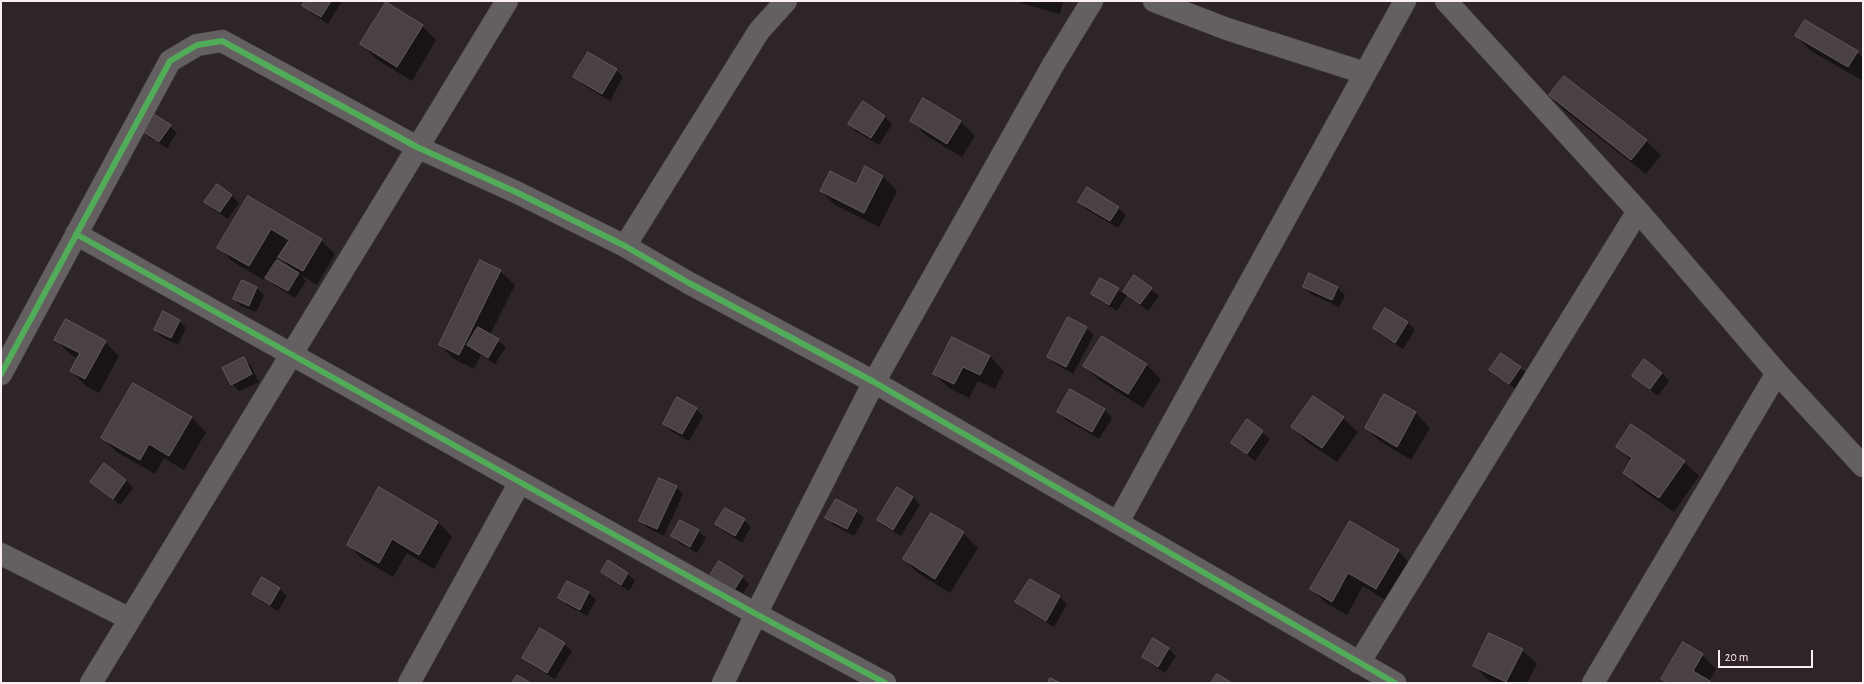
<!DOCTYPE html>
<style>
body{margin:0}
#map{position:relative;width:1864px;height:684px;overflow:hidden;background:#2e2529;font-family:"Alegreya Sans",sans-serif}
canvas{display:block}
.frame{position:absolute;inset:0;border:2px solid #fbeff4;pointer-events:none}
.scale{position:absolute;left:1718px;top:650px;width:95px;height:18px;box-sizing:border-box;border:2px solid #fbeff4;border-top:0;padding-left:5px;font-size:12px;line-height:14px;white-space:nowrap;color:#fbeff4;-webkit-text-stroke:3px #322129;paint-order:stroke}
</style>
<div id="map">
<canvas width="1864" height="684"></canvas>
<div class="frame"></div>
<div class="scale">20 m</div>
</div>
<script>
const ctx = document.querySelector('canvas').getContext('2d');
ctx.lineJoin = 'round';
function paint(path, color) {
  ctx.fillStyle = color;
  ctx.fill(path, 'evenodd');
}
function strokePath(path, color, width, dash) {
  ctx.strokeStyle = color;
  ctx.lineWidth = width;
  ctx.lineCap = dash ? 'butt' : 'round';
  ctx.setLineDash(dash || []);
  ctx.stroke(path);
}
paint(new Path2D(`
 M306 1H342L328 24 311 13 303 6Z
 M1018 1H1063L1060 14 1021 3Z
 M422 26 436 40 412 81 376 59 362 44Z
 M1796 36 1857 52 1863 58V81L1811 51Z
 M616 70 623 77 610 101 582 84 574 77Z
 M1550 95 1646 141 1661 155 1646 174 1564 110Z
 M924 99 961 122 975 136 962 157 925 135 911 120Z
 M863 103 885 117 892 124 879 145 856 131 849 124Z
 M170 126 177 133 167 148 149 137 142 130Z
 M865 168 883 176 897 191 879 227 835 205 821 191 857 185Z
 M232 195 239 203 228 219 213 209 205 202Z
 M248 197 321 240 335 254 317 285 301 275 306 281 295 298 274 285 266 277 264 280 233 262 219 247ZM278 255 292 269H291L276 260Z
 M1079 201 1118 208 1126 215 1118 228 1086 209Z
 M500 271 515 285 490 335 506 347 495 364 481 355 474 369 454 359 440 345Z
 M1310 275 1338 288 1345 295 1339 307 1311 294 1304 287Z
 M1134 276 1159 296 1148 311 1127 295 1117 311 1100 301 1092 294 1101 279 1123 293Z
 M242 282 257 288 264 295 256 312 241 306 234 299Z
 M1385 309 1408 323 1415 330 1403 349 1381 335 1374 328Z
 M179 321 186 328 178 345 162 337 155 330Z
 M1086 328 1094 335 1073 374 1056 364 1048 357Z
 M56 340 105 342 119 356 99 393 86 386 71 371 78 359 70 354Z
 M990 356 1004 371 995 389 978 381 969 398 949 388 934 374Z
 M244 359 251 366 259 382 239 391 232 384Z
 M1146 364 1161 379 1143 408 1099 380 1084 366Z
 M1520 367 1528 375 1517 390 1491 369Z
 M1662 373 1669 381 1658 396 1634 376Z
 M1070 390 1105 410 1112 418 1099 439 1065 419 1058 411Z
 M1385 396 1416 413 1430 428 1411 460 1381 442 1366 428Z
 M696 409 703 416 689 441 671 431 664 424Z
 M191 417 206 432 184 470 164 458 155 474 117 452 102 438Z
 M1343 418 1358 432 1337 462 1307 442 1293 427Z
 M1248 421 1270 439 1255 461 1233 443Z
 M1617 447 1684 462 1699 476 1674 512 1638 487 1624 472 1632 461Z
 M126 480 133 488 120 505 92 482Z
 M676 487 683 494 664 536 648 528 641 521Z
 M913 497 920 505 901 536 885 527 878 520Z
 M856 511 864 518 854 536 834 525 827 518Z
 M744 520 751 527 742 543 724 531 716 524Z
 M438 522 452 537 434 569 407 553 393 577 362 559 348 544Z
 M699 531 706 538 697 553 679 543 672 536Z
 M963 533 978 548 950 593 918 573 904 559Z
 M1398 551 1412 565 1390 603 1363 586 1347 615 1326 603 1312 589Z
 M608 562 628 574 635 581 629 591 610 579 602 572Z
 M742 577 749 584 738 602 716 588Z
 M262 579 280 589 287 596 278 611 261 601 253 593Z
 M1030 580 1060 597 1067 604 1054 627 1024 609 1017 602Z
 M568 582 589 593 596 600 587 616 567 605 560 598Z
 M564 644 572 651 555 679 531 665 524 657Z
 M1168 649 1176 656 1165 673 1151 664 1143 657Z
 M1522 650 1537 664 1527 683H1495L1488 680 1474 665Z
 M1702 655 1716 669 1709 682 1711 683H1667L1663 679Z`), '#0007');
const building = new Path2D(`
 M305 1H331L321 17 302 6Z
 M386 2 423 25 397 67 360 44Z
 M1805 20 1858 51 1848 67 1795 36Z
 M588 52 617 69 602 94 573 77Z
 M1564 76 1647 140 1631 160 1549 95Z
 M923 98 961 121 947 144 910 121Z
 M863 101 885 116 871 138 848 124Z
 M152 113 171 125 159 142 141 130Z
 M865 166 883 176 864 213 820 191 830 171 856 184Z
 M217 184 232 195 220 212 204 202Z
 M1087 187 1119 207 1110 221 1078 202Z
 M248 196 322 239 303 271 278 257 289 240 271 229 249 266 217 248Z
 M277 260 299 273 288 291 265 278Z
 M480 260 501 270 459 355 439 345Z
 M1309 273 1338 287 1332 300 1303 287Z
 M1134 275 1152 288 1140 304 1123 292Z
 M1100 278 1119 288 1109 305 1091 294Z
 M242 280 257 287 249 306 233 299Z
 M1385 308 1408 322 1395 343 1373 328Z
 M163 311 180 320 171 338 154 330Z
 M1068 317 1087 327 1066 367 1047 357Z
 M66 319 106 341 85 379 70 371 80 353 54 340Z
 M478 327 499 339 488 358 467 345Z
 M1102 336 1147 364 1128 394 1083 366Z
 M952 337 990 356 980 375 963 367 954 384 933 374Z
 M1501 353 1521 367 1509 384 1489 370Z
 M244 357 252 374 231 385 222 368Z
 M1644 359 1662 373 1650 389 1632 376Z
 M133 383 192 417 169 456 149 444 140 460 101 438Z
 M1070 389 1105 409 1092 432 1057 412Z
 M1384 394 1416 412 1397 447 1365 428Z
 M1313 396 1344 417 1322 448 1291 427Z
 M677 397 697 408 682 434 663 424Z
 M1247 419 1263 431 1247 454 1231 443Z
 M1631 424 1685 461 1659 498 1623 473 1632 458 1616 447Z
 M104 463 126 480 113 499 90 482Z
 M659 478 677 486 657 529 639 521Z
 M379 487 438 522 419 555 392 539 379 563 347 545Z
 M897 487 913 497 893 530 877 520Z
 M836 499 857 510 847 529 825 518Z
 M725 508 745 519 735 536 715 524Z
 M931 513 964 532 935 579 903 559Z
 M680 520 699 530 690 547 671 536Z
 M1350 521 1399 550 1376 589 1348 573 1332 602 1310 589Z
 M608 560 628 573 621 585 601 572Z
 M719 561 743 576 731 595 707 580Z
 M262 577 280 588 270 605 252 594Z
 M1030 579 1060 596 1046 621 1015 602Z
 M567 581 589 592 580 610 558 598Z
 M540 628 565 643 547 673 522 658Z
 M1489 633 1523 649 1506 682 1473 666Z
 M1153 638 1169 648 1158 667 1142 657Z
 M1683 642 1703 654 1693 671 1710 681 1709 683H1668L1661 679Z
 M1217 674 1232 683H1211Z
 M517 675 531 683H512Z
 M1050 678 1061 683H1048Z`);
paint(building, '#494145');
strokePath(building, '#625a5d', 1);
const minor = new Path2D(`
 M1154 1 1227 29 1365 73
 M1446 1 1638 211 1777 373 1863 466
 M76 234 756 614 885 683
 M625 246 759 31 786 1
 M1 374 170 61 197 45 222 41 417 147 518 193 625 246 689 283 874 382 1395 683
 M1118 522 1405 1
 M1 554 130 619
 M1359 663 1638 211
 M91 683 507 1
 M409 683 520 482
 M723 683 756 614 874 382 1053 65 1092 1
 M1593 683 1777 373`);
strokePath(minor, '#4a4245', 23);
strokePath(minor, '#646061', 22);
strokePath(new Path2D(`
 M76 234 756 614 885 683
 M1 374 170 61 197 45 222 41 417 147 518 193 625 246 689 283 874 382 1395 683`), '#51ab58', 6);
</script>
